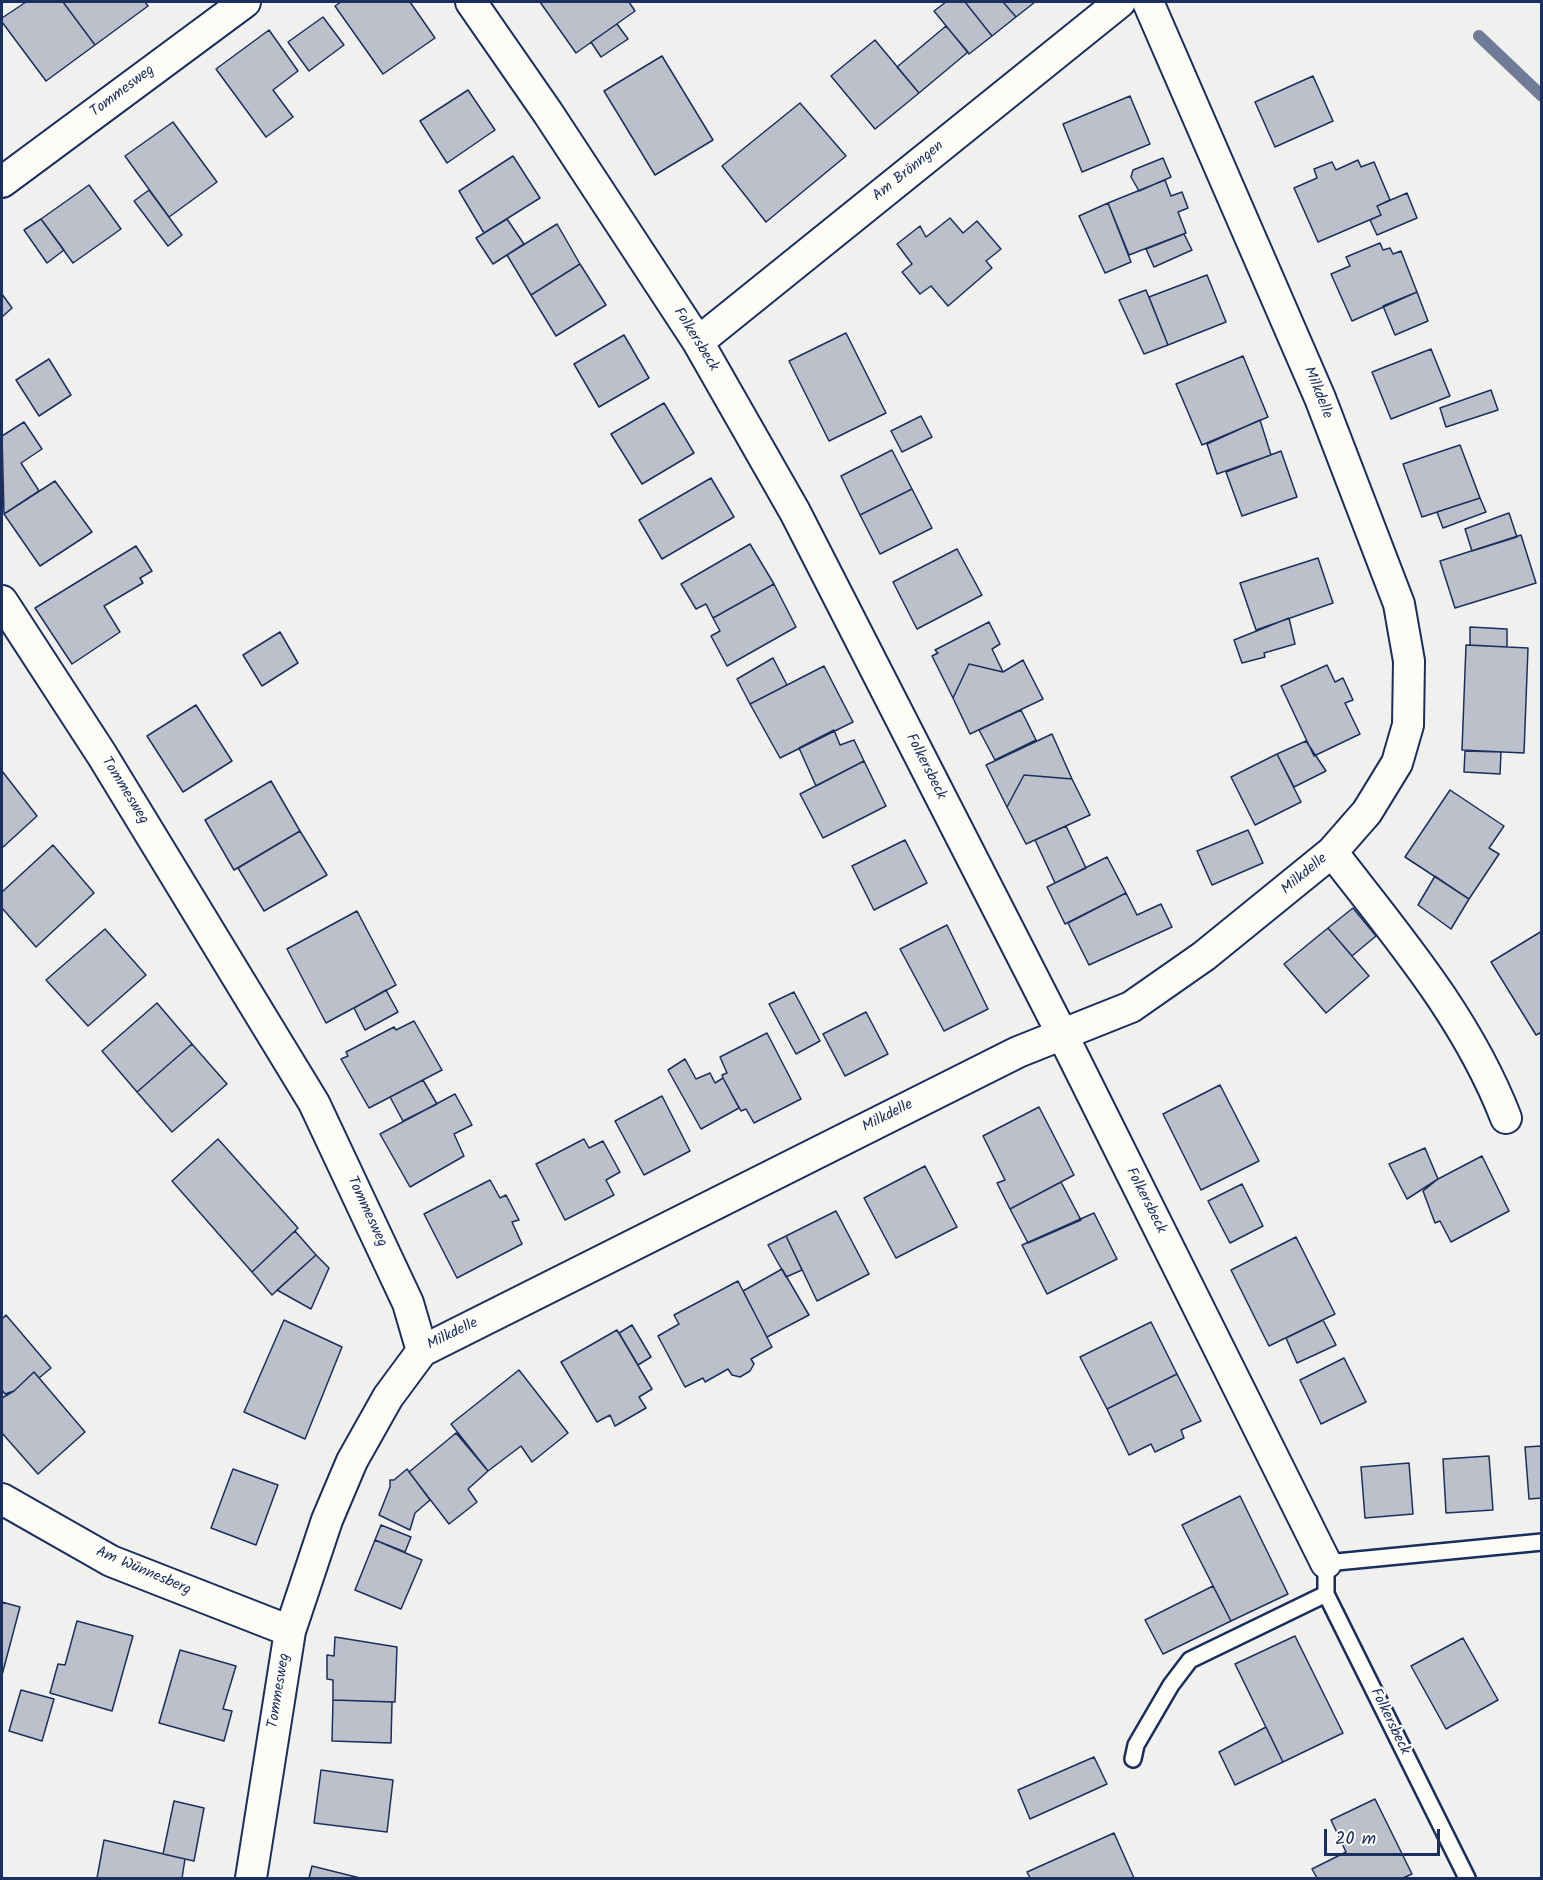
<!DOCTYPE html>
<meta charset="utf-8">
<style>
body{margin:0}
#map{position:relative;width:1543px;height:1880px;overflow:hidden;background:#f0f0ee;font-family:Kalam,sans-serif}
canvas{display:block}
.frame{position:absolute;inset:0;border:3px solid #1b2f5e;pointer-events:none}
.scale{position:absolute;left:1324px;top:1829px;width:116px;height:27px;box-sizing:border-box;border:3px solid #1b2f5e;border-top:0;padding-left:8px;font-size:18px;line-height:21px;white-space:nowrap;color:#1b2f5e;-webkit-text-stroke:4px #fdfcf7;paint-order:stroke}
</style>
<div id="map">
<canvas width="1543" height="1880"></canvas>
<div class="frame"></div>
<div class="scale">20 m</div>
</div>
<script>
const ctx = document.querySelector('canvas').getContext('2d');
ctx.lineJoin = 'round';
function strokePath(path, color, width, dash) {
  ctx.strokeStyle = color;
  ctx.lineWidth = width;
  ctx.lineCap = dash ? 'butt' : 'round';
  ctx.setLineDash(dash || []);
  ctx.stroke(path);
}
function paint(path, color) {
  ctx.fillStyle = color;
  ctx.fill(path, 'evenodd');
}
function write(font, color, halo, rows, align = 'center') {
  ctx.font = font + ' Kalam,sans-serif';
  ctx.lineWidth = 4.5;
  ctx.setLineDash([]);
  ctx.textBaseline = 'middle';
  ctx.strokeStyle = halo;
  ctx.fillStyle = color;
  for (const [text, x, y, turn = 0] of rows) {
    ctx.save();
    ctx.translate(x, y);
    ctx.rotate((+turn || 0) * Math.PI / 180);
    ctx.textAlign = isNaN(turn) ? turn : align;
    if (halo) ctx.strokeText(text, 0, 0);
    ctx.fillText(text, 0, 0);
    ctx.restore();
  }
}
strokePath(new Path2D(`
 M1479 36 1542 96`), '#6f7b97', 12);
const building = new Path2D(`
 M26 2H63L95 45 46 81 2 22V18Z
 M63 2H145L148 6 95 45Z
 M341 2H410L435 38 383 74 335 6Z
 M540 2H629L635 11 576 53Z
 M946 2H965L992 36 969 54 934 11Z
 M965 2H1003L1016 17 992 36Z
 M1003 2H1035L1016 17Z
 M323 17 344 45 309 71 288 42Z
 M617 24 628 39 601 57 591 42Z
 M946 26 968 52 919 93 897 67Z
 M269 30 298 71 273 90 293 117 266 137 216 69Z
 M875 40 919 93 875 129 831 76Z
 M662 56 713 140 655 175 604 91Z
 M1313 76 1333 121 1275 147 1255 102Z
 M468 90 495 130 447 163 420 121Z
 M1130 96 1150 144 1082 172 1063 124Z
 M800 103 846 156 766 222 722 166Z
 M173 122 217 182 169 217 125 156Z
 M513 156 540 198 484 233 459 191Z
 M1163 158 1171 177 1139 191 1131 177 1133 170Z
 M1358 160 1361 167 1374 162 1390 200 1377 206 1381 215 1318 242 1294 188 1317 178 1314 169 1332 162 1336 170Z
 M1165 180 1171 196 1182 192 1188 208 1178 212 1186 233 1129 255 1108 203Z
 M89 185 121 229 73 263 41 219Z
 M149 190 182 235 168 246 134 201Z
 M1407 193 1417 218 1377 235 1370 220 1381 215 1377 206Z
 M1108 203 1131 262 1105 273 1079 216Z
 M950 218 963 233 977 221 1001 249 986 261 992 268 948 306 931 286 920 294 902 272 912 264 897 244 920 226 926 237Z
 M41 219 64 250 47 263 24 230Z
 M507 219 524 244 493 264 476 238Z
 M557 224 580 264 531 295 507 255Z
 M1184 234 1192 250 1154 267 1146 249Z
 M1380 243 1383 250 1390 248 1393 254 1401 251 1417 292 1352 321 1331 274 1350 266 1346 257Z
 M580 264 606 305 556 336 531 295Z
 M1207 275 1226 322 1168 345 1149 297Z
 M1146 290 1168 345 1144 354 1119 300Z
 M1417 292 1428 321 1395 335 1383 306Z
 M2 294 12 308 2 317Z
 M846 333 886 413 829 441 789 361Z
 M624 335 649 378 599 407 574 364Z
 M1431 349 1450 396 1391 419 1372 372Z
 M1243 356 1268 417 1202 445 1176 384Z
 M49 359 71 395 39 416 16 380Z
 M1491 390 1498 410 1446 427 1440 408Z
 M664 403 694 453 642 484 611 434Z
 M921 416 932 437 902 452 891 431Z
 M1260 420 1271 455 1217 474 1207 444Z
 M24 422 42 449 21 463 39 491 4 514 2 436Z
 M1460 445 1480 498 1422 517 1403 464Z
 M892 450 912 489 860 515 841 476Z
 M1281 451 1297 497 1242 516 1226 472Z
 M711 478 734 517 662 559 639 520Z
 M55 481 92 532 40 566 4 514Z
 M912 489 932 528 880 554 860 515Z
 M1480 498 1486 512 1443 528 1437 512Z
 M1509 513 1517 537 1472 551 1465 529Z
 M1521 535 1536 583 1455 608 1440 561Z
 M750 544 774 584 713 618 706 604 696 609 681 584Z
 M136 546 152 571 140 578 143 583 104 606 120 632 72 664 35 608Z
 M957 549 982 595 917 629 893 582Z
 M1318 558 1333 603 1256 630 1240 583Z
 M774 584 796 627 727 666 711 636 720 631 713 618Z
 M1289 618 1295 644 1264 653 1265 657 1242 663 1234 640Z
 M989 622 1000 644 992 649 1003 672 969 664 953 698 932 656 938 653 935 650Z
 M1470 627 1507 629V647L1470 645Z
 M280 632 298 663 262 686 243 655Z
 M1466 645 1528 648 1524 753 1462 750Z
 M773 658 787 685 750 704 737 679Z
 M1023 660 1043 699 970 734 953 698 969 664 1003 672Z
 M1327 665 1335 682 1343 678 1353 700 1345 703 1360 734 1314 756 1281 686Z
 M824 666 853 722 780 758 750 704Z
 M196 705 232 761 183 792 147 736Z
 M1021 710 1036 740 995 760 979 730Z
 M834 730 840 745 854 740 864 761 816 786 799 748Z
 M1052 734 1072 779 1024 775 1007 807 986 765Z
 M1306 741 1326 771 1294 787 1277 754Z
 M1465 751 1501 752 1500 774 1464 772Z
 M1277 754 1301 802 1255 825 1231 777Z
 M864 761 886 806 823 838 800 794Z
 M2 771 37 816 2 848Z
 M1024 775 1072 779 1090 815 1026 844 1007 807Z
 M271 781 300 831 234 870 205 820Z
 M1450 790 1504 826 1489 848 1499 854 1469 899 1405 857Z
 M1066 826 1086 868 1055 883 1035 840Z
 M1248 830 1263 863 1212 885 1197 851Z
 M300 831 327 875 264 911 238 868Z
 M905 840 927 883 874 910 852 866Z
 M53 845 94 893 36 947 2 908V892Z
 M1107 857 1126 893 1065 924 1047 887Z
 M1435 876 1469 899 1451 929 1418 905Z
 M1126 893 1137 915 1161 904 1172 927 1089 965 1068 923Z
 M1353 908 1376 936 1352 956 1328 928Z
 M357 911 396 985 326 1023 287 949Z
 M947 925 988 1009 944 1031 900 949Z
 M1328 928 1369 976 1326 1013 1284 964Z
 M105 929 146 975 88 1026 46 980Z
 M1542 931V1032L1536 1035 1491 962Z
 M386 990 398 1012 365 1030 354 1008Z
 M794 992 820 1041 796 1054 769 1004Z
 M157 1003 192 1044 137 1092 102 1051Z
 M866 1012 888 1054 845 1076 823 1034Z
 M414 1021 442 1070 369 1108 341 1059 348 1056 346 1052 394 1027 396 1030Z
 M767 1033 801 1099 754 1123 746 1109 741 1111 723 1078 722 1075 727 1073 720 1057Z
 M192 1044 227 1084 172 1132 137 1092Z
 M685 1059 696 1079 710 1073 715 1083 723 1078 739 1108 701 1129 668 1070Z
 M423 1080 437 1104 403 1121 390 1097Z
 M1220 1085 1259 1161 1201 1190 1163 1114Z
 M455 1094 472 1125 454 1134 464 1156 410 1187 380 1134Z
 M662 1096 690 1151 644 1175 615 1121Z
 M1039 1107 1074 1175 1010 1209 997 1183 1005 1180 983 1136Z
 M218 1139 298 1228 252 1272 172 1181Z
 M584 1139 589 1148 603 1141 620 1172 606 1180 614 1195 565 1220 536 1164Z
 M1425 1148 1438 1179 1407 1199 1389 1164Z
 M1482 1156 1509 1211 1451 1242 1440 1221 1435 1223 1423 1191 1438 1179Z
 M925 1166 957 1227 896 1258 864 1198Z
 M490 1180 500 1198 506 1195 519 1220 512 1222 522 1244 457 1278 424 1214Z
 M1061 1182 1081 1220 1028 1243 1010 1209Z
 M1242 1184 1263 1226 1230 1243 1208 1201Z
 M836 1211 869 1274 817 1301 786 1236Z
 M1094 1213 1117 1259 1047 1294 1022 1245Z
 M295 1231 316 1255 272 1295 252 1272Z
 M786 1236 802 1270 786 1277 768 1245Z
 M1296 1237 1335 1314 1269 1346 1231 1270Z
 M316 1255 329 1268 311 1309 277 1290Z
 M782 1269 809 1315 767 1337 743 1291Z
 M738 1281 772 1347 751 1359 754 1364 750 1371 740 1377 732 1375 728 1369 705 1382 703 1378 685 1387 658 1336 679 1324 674 1315Z
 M6 1315 51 1368 39 1378 34 1372 14 1391 5 1394 2 1390V1319Z
 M284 1320 342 1347 305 1439 244 1412Z
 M1323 1320 1336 1345 1297 1363 1286 1338Z
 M1151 1322 1177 1374 1107 1409 1080 1357Z
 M632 1325 651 1357 638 1365 619 1333Z
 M617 1330 652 1389 639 1397 646 1408 615 1426 610 1415 597 1422 561 1362Z
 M1344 1358 1366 1402 1321 1424 1300 1380Z
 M519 1370 568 1433 532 1462 521 1446 488 1471 451 1424Z
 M34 1372 85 1432 38 1474 2 1433V1398L14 1391Z
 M1177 1374 1201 1421 1181 1430 1184 1438 1155 1452 1151 1444 1129 1455 1107 1409Z
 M456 1433 488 1471 468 1489 477 1502 449 1524 409 1472Z
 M1542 1446V1498L1529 1499 1525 1447Z
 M1489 1456 1493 1510 1446 1513 1443 1459Z
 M1409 1463 1413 1514 1365 1518 1361 1467Z
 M233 1469 278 1485 256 1545 211 1528Z
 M407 1469 430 1500 415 1513 410 1530 379 1515 390 1487V1480H394Z
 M1240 1496 1288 1594 1231 1621 1182 1525Z
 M381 1525 411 1537 405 1552 375 1540Z
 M375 1540 422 1560 401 1609 355 1590Z
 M1213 1586 1231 1621 1163 1654 1145 1620Z
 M2 1602 20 1607 2 1675Z
 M77 1621 133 1636 112 1711 50 1693 58 1664 65 1665Z
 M1295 1636 1343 1733 1283 1762 1235 1664Z
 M335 1637 397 1647 395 1702 333 1700V1680L327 1679V1655L334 1656Z
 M1463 1638 1498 1700 1446 1729 1411 1666Z
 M180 1650 236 1666 223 1709 232 1711 224 1741 159 1723Z
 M21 1690 54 1699 42 1741 9 1731Z
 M333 1700 392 1702 391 1743 332 1741Z
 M1266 1727 1283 1762 1235 1785 1219 1752Z
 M1094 1757 1107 1784 1030 1819 1018 1790Z
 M321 1770 393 1780 387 1832 314 1823Z
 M1375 1799 1412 1874 1403 1878H1317L1312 1869 1346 1852 1331 1820Z
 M174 1801 204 1808 194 1861 163 1854Z
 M1114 1833 1134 1878H1030L1027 1872Z
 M104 1840 185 1859 182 1878H97Z
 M312 1866 360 1878H309Z`);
paint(building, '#bbc0ca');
strokePath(building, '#1b2f5e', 1.5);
const service = new Path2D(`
 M1133 1759 1136 1745 1171 1685 1190 1660 1326 1594
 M1467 1878 1326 1594V1563L1542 1542`);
const minor = new Path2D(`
 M471 2 548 113 698 342 795 512 1062 1034 1326 1563
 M2 182 245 2
 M698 342 1120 2
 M2 601 102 755 314 1103 408 1303 422 1351 388 1397 352 1461 327 1520 290 1631 251 1878
 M1332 852C1397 936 1467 1017 1506 1118
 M422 1351 1018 1052 1131 1007 1204 956 1332 852 1367 812 1397 763 1408 725 1409 661 1399 604 1320 398 1148 2
 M2 1499 111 1561 290 1631`);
strokePath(service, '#1b2f5e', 20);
strokePath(minor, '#1b2f5e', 34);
strokePath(service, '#fdfcf7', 15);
strokePath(minor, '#fdfcf7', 30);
write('15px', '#1b2f5e', '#fdfcf7', [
 ["Tommesweg",123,92,-37],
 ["Am Brönngen",909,172,-39],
 ["Folkersbeck",695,340,58],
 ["Milkdelle",1317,393,68],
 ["Folkersbeck",925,767,63],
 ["Tommesweg",124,791,58],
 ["Milkdelle",1305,875,-40],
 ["Milkdelle",888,1117,-27],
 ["Folkersbeck",1145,1201,63],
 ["Tommesweg",366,1212,65],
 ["Milkdelle",453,1335,-26],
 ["Am Wünnesberg",143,1572,23],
 ["Tommesweg",280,1691,-81],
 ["Folkersbeck",1389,1722,64]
]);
</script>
